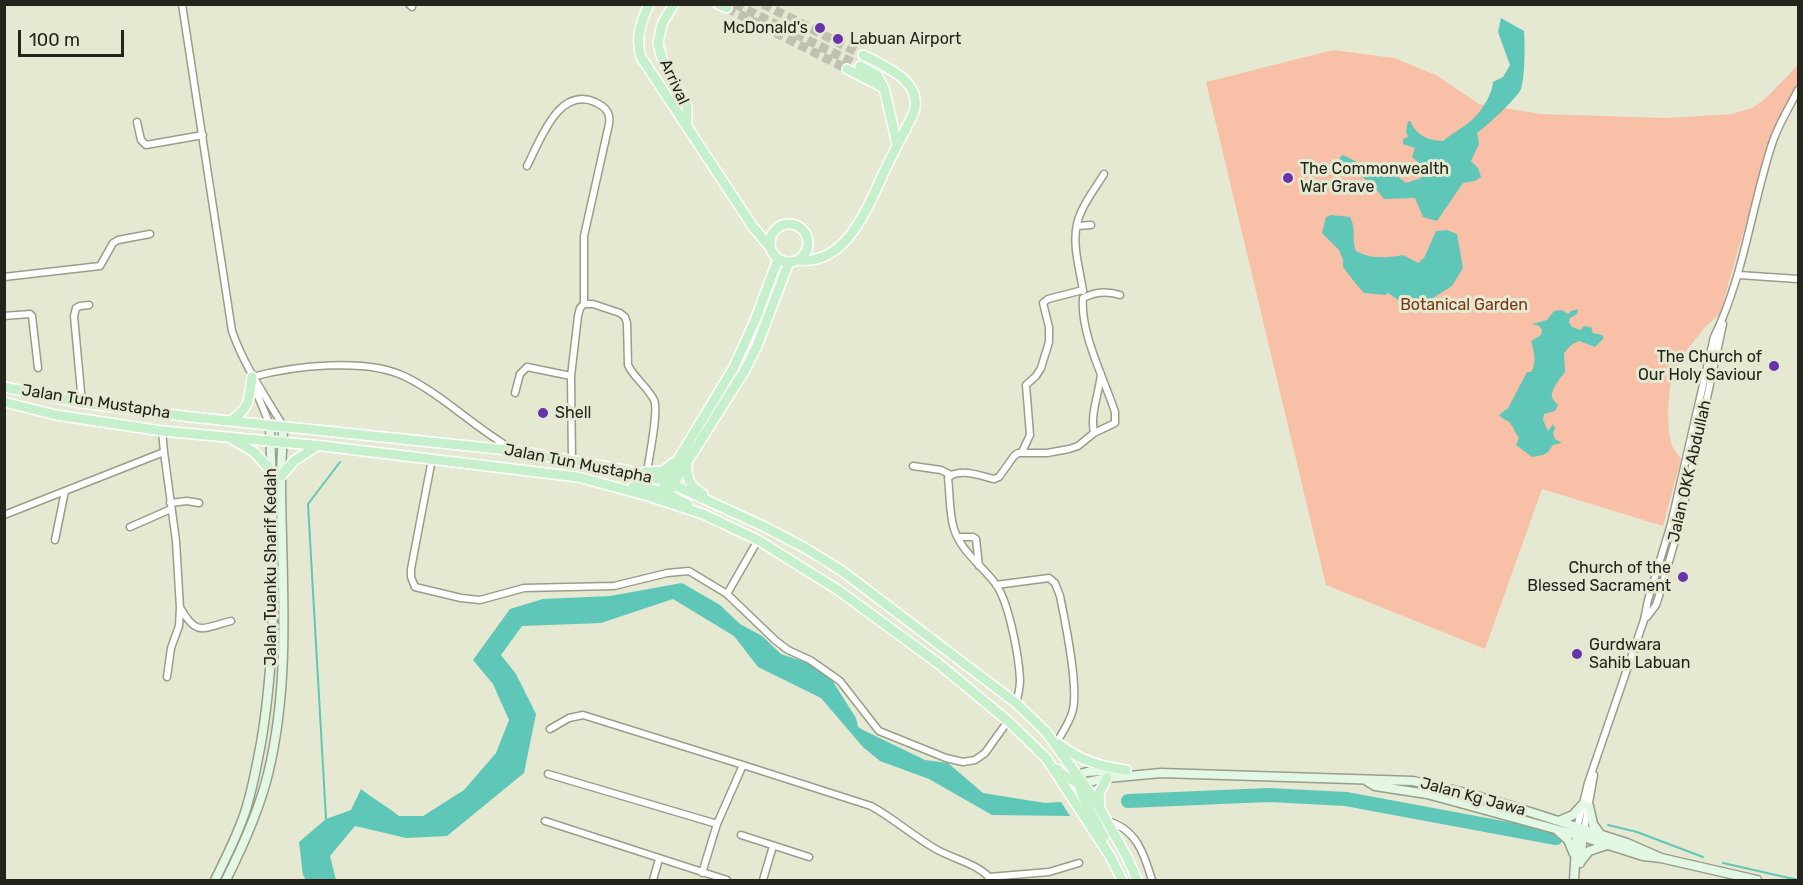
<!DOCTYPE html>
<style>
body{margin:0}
#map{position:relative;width:1803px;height:885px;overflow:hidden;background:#e5e9d2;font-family:Rubik,sans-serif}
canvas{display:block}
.frame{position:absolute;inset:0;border:6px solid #23241c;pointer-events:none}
.scale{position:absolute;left:18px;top:30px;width:106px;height:27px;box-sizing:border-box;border:3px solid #23241c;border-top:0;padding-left:8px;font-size:18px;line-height:21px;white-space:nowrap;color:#23241c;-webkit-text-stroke:4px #e5e9d2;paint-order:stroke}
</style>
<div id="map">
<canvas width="1803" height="885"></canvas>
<div class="frame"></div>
<div class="scale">100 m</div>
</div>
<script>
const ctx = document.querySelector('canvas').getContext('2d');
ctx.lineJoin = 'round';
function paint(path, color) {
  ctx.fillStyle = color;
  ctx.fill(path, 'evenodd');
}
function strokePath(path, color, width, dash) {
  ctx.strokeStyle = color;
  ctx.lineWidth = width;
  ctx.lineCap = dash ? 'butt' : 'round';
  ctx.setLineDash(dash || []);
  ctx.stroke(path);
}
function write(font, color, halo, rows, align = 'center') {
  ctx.font = font + ' Rubik,sans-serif';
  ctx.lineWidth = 6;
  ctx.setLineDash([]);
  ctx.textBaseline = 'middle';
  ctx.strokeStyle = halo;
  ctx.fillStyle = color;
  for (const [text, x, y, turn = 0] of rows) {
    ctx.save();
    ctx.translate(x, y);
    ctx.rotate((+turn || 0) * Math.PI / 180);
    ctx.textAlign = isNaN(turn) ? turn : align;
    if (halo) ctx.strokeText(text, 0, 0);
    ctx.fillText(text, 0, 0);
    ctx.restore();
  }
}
paint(new Path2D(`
 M1333 50 1394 58 1436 75 1479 104 1541 114 1667 118 1732 114 1752 108 1765 99 1798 65V87L1777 123 1737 253 1720 314 1705 327 1679 360 1670 387 1668 410 1669 433 1672 446 1681 459 1663 526 1542 489 1485 649 1326 585 1206 82Z`), '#f9c0a8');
paint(new Path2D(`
 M1501 18 1524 31C1525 45 1525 76 1521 89 1517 98 1486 127 1477 133L1479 144 1471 161 1478 168 1481 177 1475 181 1463 183 1437 221 1423 217 1415 198 1384 199C1374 184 1355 171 1340 162V157L1343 155 1387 177 1397 176 1406 183 1421 178 1423 171 1419 163 1412 157 1415 148 1403 144V139L1408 137 1406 131 1408 121H1410C1417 136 1427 140 1443 141 1451 134 1459 130 1467 124 1479 116 1492 96 1493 82L1503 77 1510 65 1498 32Z
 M1331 215 1350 217C1357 230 1351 238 1356 251 1370 259 1387 258 1403 255L1418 263 1424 258 1436 231 1447 230 1457 234 1463 268 1452 286 1425 303 1415 298 1404 304 1388 293 1385 295 1364 293 1356 284 1343 267V260L1339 250 1322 233 1326 217Z
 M1578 309 1577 314 1570 318 1569 322 1572 327 1580 330 1584 326 1591 327 1593 333 1602 335 1604 338 1595 347 1579 341 1571 345 1564 353 1565 372C1561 377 1550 391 1552 397 1553 400 1556 403 1558 405L1555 411 1544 414 1543 420 1548 431 1553 424 1555 428 1553 433 1555 439 1562 443 1553 445 1548 452 1543 455 1532 457 1516 445 1519 438C1515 433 1514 428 1510 423 1506 419 1503 420 1499 415L1508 408 1527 372H1531C1537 364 1534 351 1531 341L1541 335 1542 330 1539 326 1532 324 1547 320 1554 311 1562 310 1568 314 1571 311Z
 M682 583 720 605 740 624 762 636 781 654 814 665 832 680 856 718 858 727 863 730 925 760 948 763 983 793 1045 803 1061 802 1070 816 992 815 929 779 880 761 863 747 821 698 758 667 734 636 673 599 601 623 522 626 501 655 516 674 536 714 524 773 447 836 406 838 355 826 330 856 336 880H306L303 875 299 842 326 819 351 810 361 789C373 799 387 806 399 816H423L464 790 496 753 509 720 493 684 473 660 510 609 543 599 610 596Z`), '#5fc7b8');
strokePath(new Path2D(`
 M326 819 308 504 340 462
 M1608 825 1637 832 1703 857
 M1723 863 1798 880`), '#5fc7b8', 2);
strokePath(new Path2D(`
 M1128 801 1269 795 1346 799 1556 838`), '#5fc7b8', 14);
strokePath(new Path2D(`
 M735 4 860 66
 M763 4 863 55
 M727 8 847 69`), '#bec2ae', 9, [9, 4.5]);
const street = new Path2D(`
 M182 4 232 331C244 366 265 395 283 426
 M409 4 412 7
 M137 122 141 140 146 145 203 135
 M527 166C540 141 558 86 595 102 605 107 611 112 609 124L584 236V304L580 308 578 316 571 376 572 462
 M1077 226 1091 225
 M1739 275 1798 279
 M4 277 100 266 113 243 118 240 150 234
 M1083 291C1080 270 1072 246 1077 224 1081 206 1095 189 1104 174
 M584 304H593L620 313 625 317 627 323 628 365C634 378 647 386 654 400 659 411 649 457 647 472
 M4 316 30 314 32 316 38 368
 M252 377C293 366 367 357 406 377 444 396 475 428 512 449
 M253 384 270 425
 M515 393 520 374 527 367 571 376
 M82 403 74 316 76 308 80 306 89 305
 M1094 433C1090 413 1099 394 1101 374
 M164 452 176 541 180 608 179 626 171 648 167 677
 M1022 452 1030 435 1026 385 1036 376 1041 368 1049 342V327L1043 303 1048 299 1083 290
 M432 459 411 569V577L415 587 461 598 480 600 524 588 614 586 667 573 689 571 727 594 775 640 788 650 810 660 840 681 879 731 946 758 963 762 975 760 985 753 1008 721
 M913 466 941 470 951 475
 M170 503 187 501 199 503
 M4 515 164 452 162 431
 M130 527 171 509
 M958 537H973L976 539 979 566
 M55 540 65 491
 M996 585 1049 578 1055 583 1060 596C1065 621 1080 691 1072 713 1069 723 1062 733 1057 742
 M727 594 758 540
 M181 609C197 637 203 628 231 621
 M1647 617 1656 605 1659 596 1679 527 1723 324
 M1016 703C1018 696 1020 688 1020 680 1019 657 1009 601 995 583 981 565 961 551 954 529 949 513 950 494 948 478 958 467 981 476 994 479L999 477 1014 456 1018 453H1047L1069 449 1078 446 1094 433 1115 423V412C1104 378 1080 333 1083 298 1095 292 1108 291 1120 295
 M550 729 569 718 583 715 743 765
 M548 774 717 824
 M545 821 727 880
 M1107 821C1137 829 1144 854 1152 880
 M1577 828 1588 783 1644 620 1648 600 1671 524 1714 337C1744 276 1751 208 1772 144 1778 125 1789 108 1798 90
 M1584 830 1594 775
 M741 835 809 857
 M702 873 717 824 743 765 871 806C893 818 912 835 934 848 952 859 974 862 989 877L988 880
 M989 877 1049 872 1079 863
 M653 880 659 859
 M763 880 773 846`);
const secondary = new Path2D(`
 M1077 775 1087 772 1113 770
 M1367 781 1375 786 1427 794 1577 835 1643 856 1661 858 1757 880
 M1083 783 1107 778 1161 773 1413 781 1462 792 1508 805 1627 843 1661 858
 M1589 806 1593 824 1601 835
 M1559 821 1573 815 1583 804
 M1558 831 1568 840 1574 854
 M1581 861 1589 851 1607 845
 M1580 863 1583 834
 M215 880C225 860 235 840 243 818 252 794 256 768 261 743 279 638 273 531 270 425
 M226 880C243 846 259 811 268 774 292 676 281 577 281 477 281 460 283 443 283 426
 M1574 880 1577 832`);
const primary = new Path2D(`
 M649 4C641 23 635 37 641 57L753 227 770 247
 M674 4 662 24 658 43 662 59 687 106V126
 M718 4 727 8
 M860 66 877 75 884 88
 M847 69 884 88 897 144
 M770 243a19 19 0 1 1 38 0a19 19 0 1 1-38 0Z
 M798 260C849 266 869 202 887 166 895 148 906 130 914 112 923 81 886 67 863 55
 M4 387 82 403 191 417 517 451 625 470 665 481 765 527 805 548 842 571 1016 703 1046 732 1095 800 1128 859 1137 880
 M4 402 56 415 162 431 323 446 578 477 648 496 703 514 758 540 838 590 939 664 1008 721 1046 758 1110 856 1122 880
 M231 421C251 406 249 400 252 377
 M232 439 254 452 272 472
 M687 464C686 478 690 487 703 494
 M645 472 663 471 673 463
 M281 476 294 461 317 446
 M633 486 665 492 688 505
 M664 486 665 481 734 367 756 318 778 259
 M665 492 670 489 745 370 757 346 789 262
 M1059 744C1080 761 1100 766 1126 770
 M1057 769 1062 774 1079 784 1083 783
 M1078 781 1082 795 1104 837
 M1100 806 1099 793 1107 778`);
strokePath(street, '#9a9d88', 9);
strokePath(secondary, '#9a9d88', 11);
strokePath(primary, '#fff', 12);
strokePath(street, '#fff', 6);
strokePath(secondary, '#e2f8e5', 8);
strokePath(primary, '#c5f0cb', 9);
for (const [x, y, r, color] of [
 [820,28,6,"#6733aa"],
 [838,39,6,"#6733aa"],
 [1288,178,6,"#6733aa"],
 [1774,366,6,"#6733aa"],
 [543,413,6,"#6733aa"],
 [1683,577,6,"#6733aa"],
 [1577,654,6,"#6733aa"]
]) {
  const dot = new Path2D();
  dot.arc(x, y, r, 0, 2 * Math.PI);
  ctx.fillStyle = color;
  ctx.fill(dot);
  strokePath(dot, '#e5e9d2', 2);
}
write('16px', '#23241c', '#e5e9d2', [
 ["McDonald's",808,28,"right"],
 ["Labuan Airport",850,39],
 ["The Commonwealth",1300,169],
 ["War Grave",1300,187],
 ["The Church of",1762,357,"right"],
 ["Our Holy Saviour",1762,375,"right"],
 ["Shell",555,413],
 ["Church of the",1671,568,"right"],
 ["Blessed Sacrament",1671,586,"right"],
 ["Gurdwara",1589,645],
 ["Sahib Labuan",1589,663]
], 'left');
write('16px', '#23241c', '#e5e9d2', [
 ["Arrival",674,82,65],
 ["Jalan Tun Mustapha",96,402,9],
 ["Jalan Tun Mustapha",578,464,11],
 ["Jalan OKK Abdullah",1690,471,-77],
 ["Jalan Tuanku Sharif Kedah",271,567,-90],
 ["Jalan Kg Jawa",1473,797,15]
]);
write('16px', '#7a3717', '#e5e9d2', [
 ["Botanical Garden",1464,305]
]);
</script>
